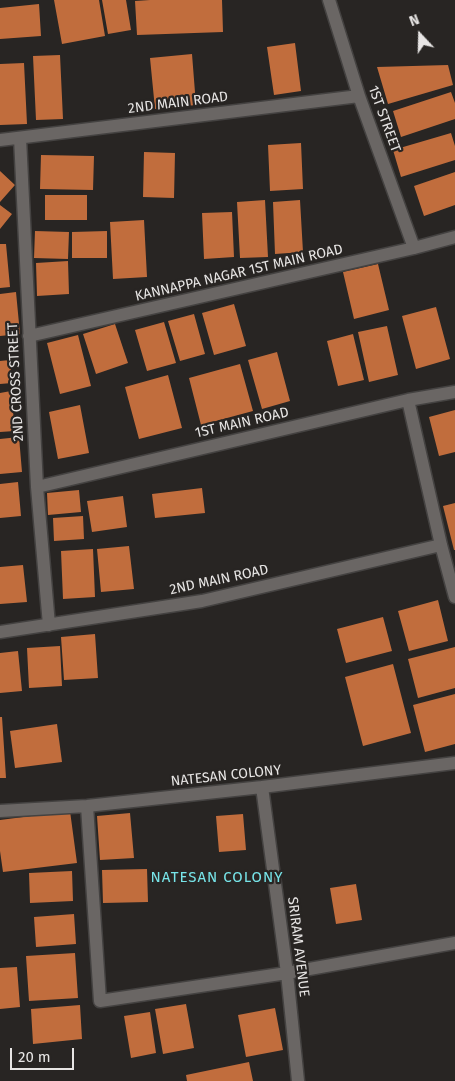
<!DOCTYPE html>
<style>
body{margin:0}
#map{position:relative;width:455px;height:1081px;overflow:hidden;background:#282523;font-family:"Fira Sans",sans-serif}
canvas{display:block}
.north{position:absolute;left:395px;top:10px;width:50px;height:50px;-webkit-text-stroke:4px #282523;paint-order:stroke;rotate:339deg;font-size:14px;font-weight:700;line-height:20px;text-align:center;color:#e7e5e4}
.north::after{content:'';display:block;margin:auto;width:18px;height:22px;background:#e7e5e4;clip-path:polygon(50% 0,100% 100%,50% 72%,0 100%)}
.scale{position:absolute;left:10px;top:1048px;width:64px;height:22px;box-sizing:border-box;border:2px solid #e7e5e4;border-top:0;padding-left:6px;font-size:15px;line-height:18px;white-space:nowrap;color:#e7e5e4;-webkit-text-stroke:4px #282523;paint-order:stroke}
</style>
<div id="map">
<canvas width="455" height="1081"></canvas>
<div class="north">N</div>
<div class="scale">20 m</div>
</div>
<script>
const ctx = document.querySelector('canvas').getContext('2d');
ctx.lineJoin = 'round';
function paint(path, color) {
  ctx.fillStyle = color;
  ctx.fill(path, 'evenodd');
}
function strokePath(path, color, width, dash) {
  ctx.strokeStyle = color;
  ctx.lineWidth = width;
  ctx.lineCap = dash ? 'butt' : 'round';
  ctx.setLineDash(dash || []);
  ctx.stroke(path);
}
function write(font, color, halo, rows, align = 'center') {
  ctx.font = font + ' "Fira Sans",sans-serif';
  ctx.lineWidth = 4.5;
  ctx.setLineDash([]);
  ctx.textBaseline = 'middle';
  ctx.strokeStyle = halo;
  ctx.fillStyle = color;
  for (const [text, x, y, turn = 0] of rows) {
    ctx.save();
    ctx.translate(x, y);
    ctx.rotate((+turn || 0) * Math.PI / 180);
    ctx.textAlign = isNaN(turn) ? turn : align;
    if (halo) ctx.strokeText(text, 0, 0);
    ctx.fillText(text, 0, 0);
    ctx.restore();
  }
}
paint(new Path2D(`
 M54 0H99L105 36 62 44Z
 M102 0H126L131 30 108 34Z
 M150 0H222L223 32 137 35 135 1Z
 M39 4 41 36 0 39V8Z
 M295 43 301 91 274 95 267 47Z
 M192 54 196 105 155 109 150 58Z
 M60 55 63 119 36 120 33 56Z
 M24 63 27 124 0 125V64Z
 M448 65 453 85 388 104 377 67Z
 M451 92 455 103V119L401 137 393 111Z
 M451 133 455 146V160L401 177 393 150Z
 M301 143 303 189 270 191 268 145Z
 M144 152 175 153 174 198 143 197Z
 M41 155 94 156 93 190 40 189Z
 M0 171 15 185 0 202Z
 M455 172V205L424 216 414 186Z
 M45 195H87V220H45Z
 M265 200 268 257 240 258 237 202Z
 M300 200 303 252 275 254 273 202Z
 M0 205 12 214 0 229Z
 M232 212 234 257 204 259 202 213Z
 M144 220 147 277 113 279 110 222Z
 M35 231 69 232 68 259 34 258Z
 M107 231V258H72V232Z
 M0 244H6L10 287 0 288Z
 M68 261 69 294 37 296 36 263Z
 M378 264 389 310 354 319 343 272Z
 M16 292 20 334 0 336V294Z
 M234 304 246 346 214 355 202 313Z
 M436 307 450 359 416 369 402 316Z
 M194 314 205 354 180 361 168 321Z
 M164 322 176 363 147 371 135 330Z
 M115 324 128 363 96 374 83 334Z
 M387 326 398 375 369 382 358 332Z
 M353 334 364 380 338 386 327 341Z
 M78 335 91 386 60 394 47 343Z
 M277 352 290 401 262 409 248 360Z
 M10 360 12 383 0 384V361Z
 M240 364 253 411 201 425 189 378Z
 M168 375 182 428 139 439 125 387Z
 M11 391 15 431 0 432V393Z
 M80 405 89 453 58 459 49 412Z
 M455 410V452L439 456 429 417Z
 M19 437 22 472 0 474V439Z
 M18 482 21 516 0 518V484Z
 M202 488 205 513 155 518 152 494Z
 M79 490 81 512 48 515 47 493Z
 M123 496 127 527 92 532 87 501Z
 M455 503V550H454L443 506Z
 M83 516 84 539 54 541 53 518Z
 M129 546 134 589 101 592 97 549Z
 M93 549 95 597 63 599 61 551Z
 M23 565 27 602 0 604V567Z
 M438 600 448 641 409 651 398 611Z
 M383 617 392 651 346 663 337 629Z
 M95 634 98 678 64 680 61 637Z
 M60 646 62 686 29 688 27 648Z
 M455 647V688L418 698 408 659Z
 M18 651 22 691 0 693V653Z
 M393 664 411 733 363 746 345 677Z
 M455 694V744L425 752 413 705Z
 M0 717H2L6 778H0Z
 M57 724 62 762 15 768 10 731Z
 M70 811 77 863 3 872 0 851V820Z
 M130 813 134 858 100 860 97 816Z
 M243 814 246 850 219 852 216 816Z
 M147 869 148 902 103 903 102 870Z
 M72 871 73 901 30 903 29 873Z
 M356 884 362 920 336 924 330 888Z
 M74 914 76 944 36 947 34 917Z
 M75 953 78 998 29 1001 26 956Z
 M17 967 20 1007 0 1009V968Z
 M186 1004 194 1048 163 1054 155 1009Z
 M80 1005 82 1039 33 1044 31 1009Z
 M275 1008 283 1050 246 1057 238 1015Z
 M150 1012 156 1053 131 1058 124 1016Z
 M249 1062 253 1081H187L186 1075Z`), '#c16d3d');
const minor = new Path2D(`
 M329 0 359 96 414 248
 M20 138 37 487 49 625
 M0 140 359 96
 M29 336 414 248 455 237
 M408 400 441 545 455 597
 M37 487 408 400 455 392
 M0 632 202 601 441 545
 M262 787 287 973 298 1081
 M87 806 100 1001 287 973 455 943
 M0 811 87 806 262 787 455 763`);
strokePath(minor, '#444241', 15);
strokePath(minor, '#6a6664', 12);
write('14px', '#e7e5e4', '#282523', [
 ["2ND MAIN ROAD",178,103,-7],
 ["1ST STREET",384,119,70],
 ["KANNAPPA NAGAR 1ST MAIN ROAD",239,273,-13],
 ["2ND CROSS STREET",16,382,-93],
 ["1ST MAIN ROAD",242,423,-13],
 ["2ND MAIN ROAD",219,580,-12],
 ["NATESAN COLONY",226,776,-6],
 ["SRIRAM AVENUE",298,947,83]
]);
ctx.letterSpacing = '1px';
write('15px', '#77e4e8', '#282523', [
 ["NATESAN COLONY",217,878]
]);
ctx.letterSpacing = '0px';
</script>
